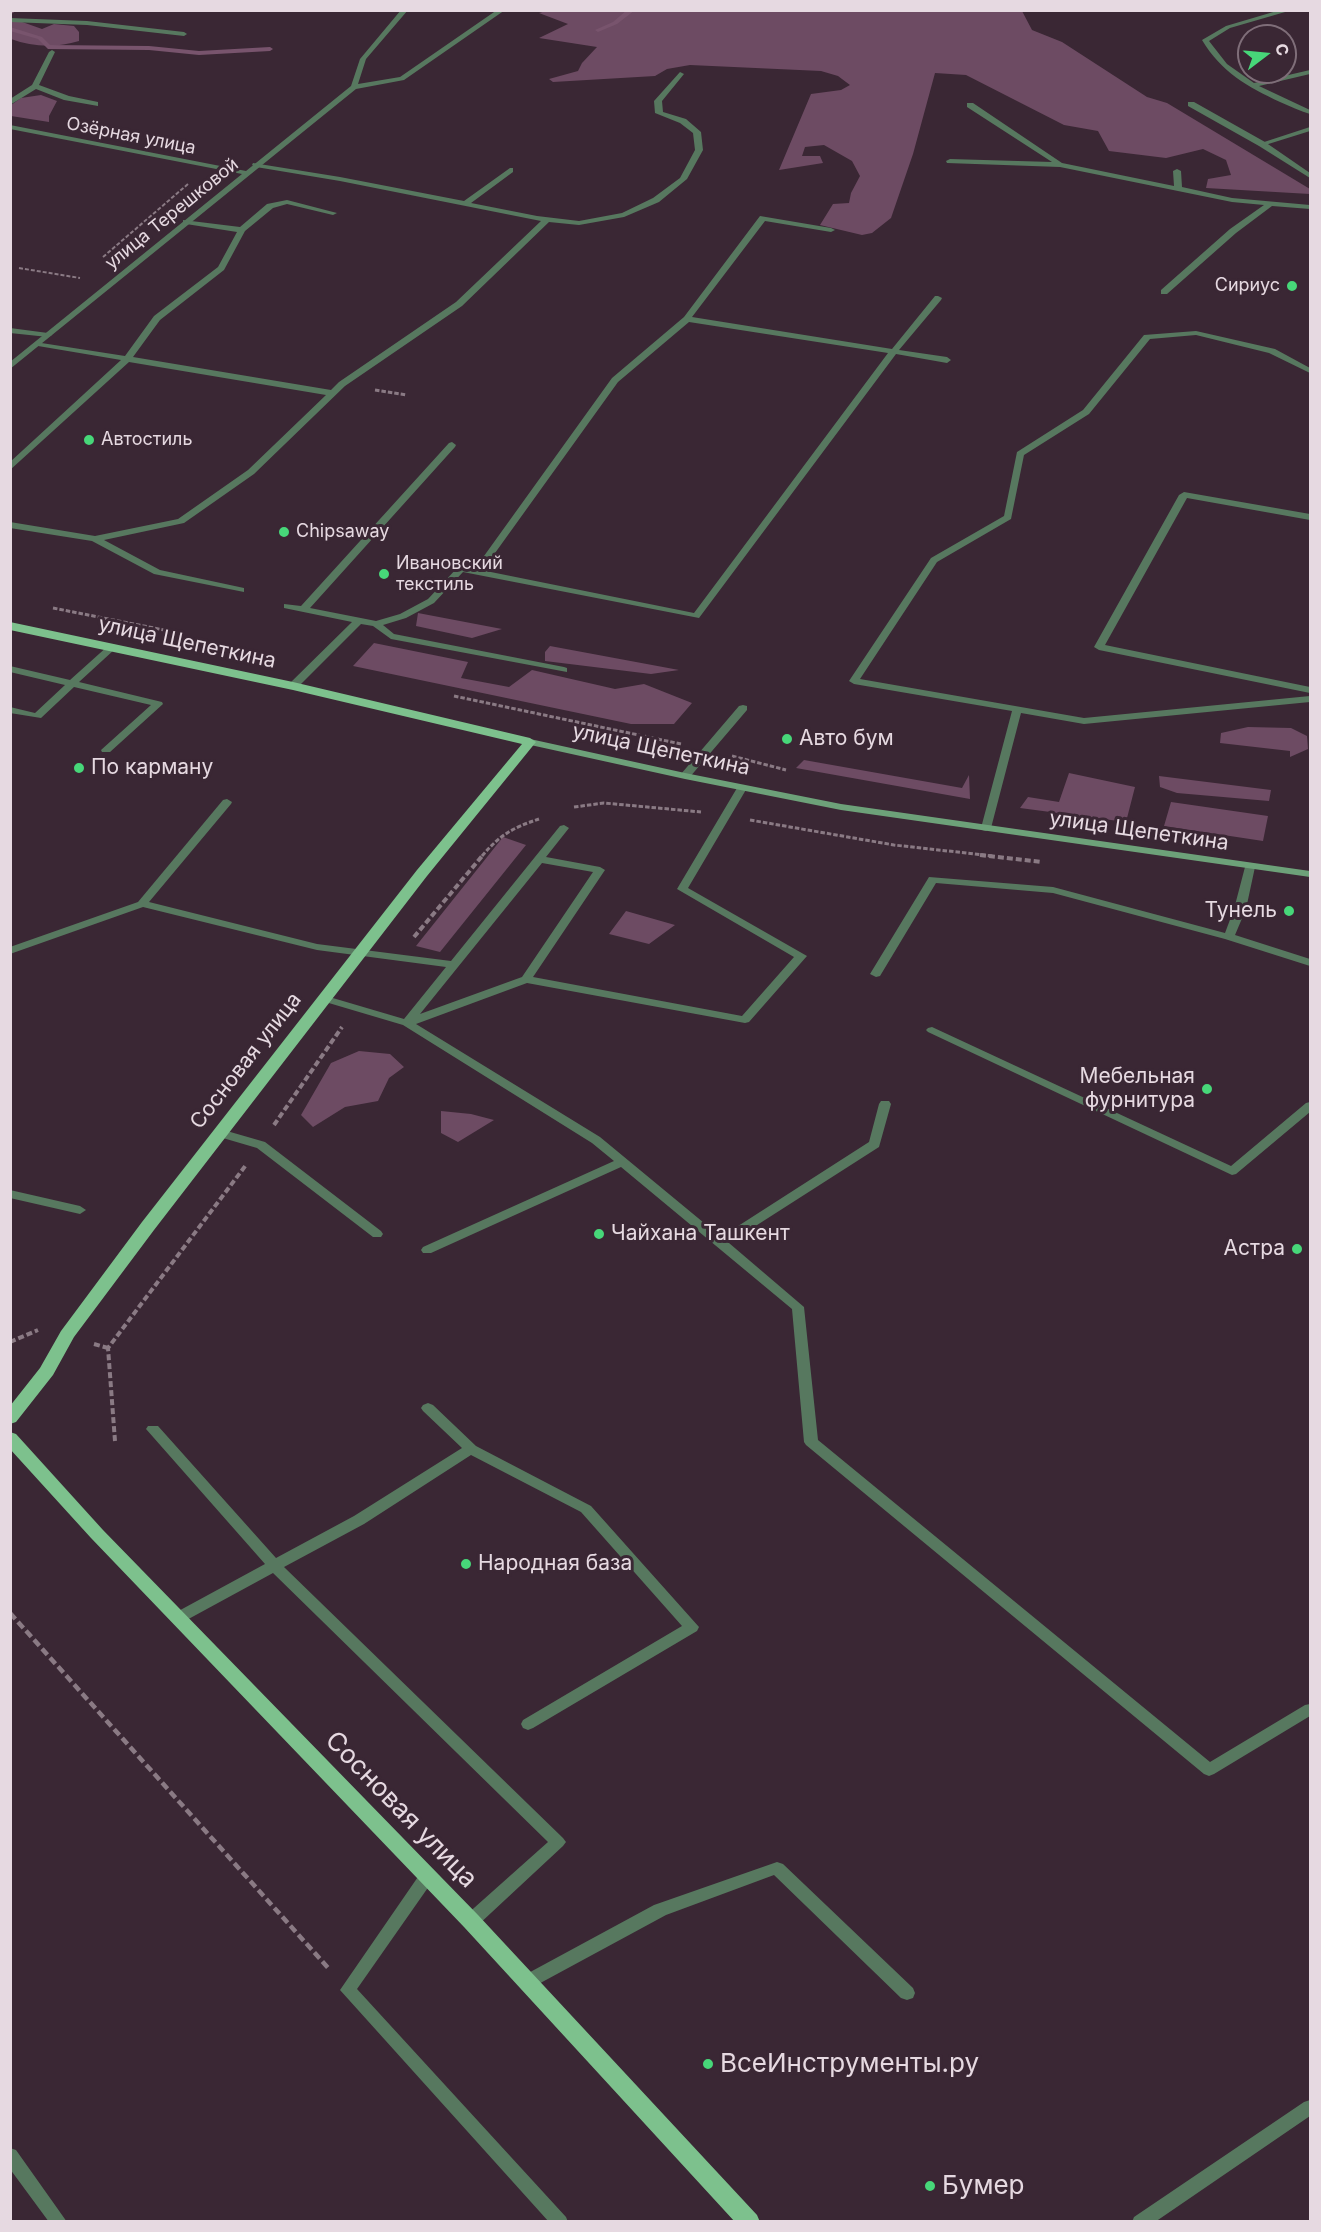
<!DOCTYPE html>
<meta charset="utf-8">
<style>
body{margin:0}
#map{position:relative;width:1321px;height:2232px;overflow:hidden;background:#3a2734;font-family:Inter,sans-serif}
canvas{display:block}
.frame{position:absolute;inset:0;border:12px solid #e6d9e1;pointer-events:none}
.north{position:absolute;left:1237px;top:24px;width:60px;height:60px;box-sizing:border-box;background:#3a2734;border:2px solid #7f6e79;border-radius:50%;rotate:74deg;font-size:16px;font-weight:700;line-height:24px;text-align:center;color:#e6d9e1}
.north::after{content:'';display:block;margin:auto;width:21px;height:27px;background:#47d779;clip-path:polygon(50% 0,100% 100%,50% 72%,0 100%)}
</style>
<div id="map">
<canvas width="1321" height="2232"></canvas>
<div class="frame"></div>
<div class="north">С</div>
</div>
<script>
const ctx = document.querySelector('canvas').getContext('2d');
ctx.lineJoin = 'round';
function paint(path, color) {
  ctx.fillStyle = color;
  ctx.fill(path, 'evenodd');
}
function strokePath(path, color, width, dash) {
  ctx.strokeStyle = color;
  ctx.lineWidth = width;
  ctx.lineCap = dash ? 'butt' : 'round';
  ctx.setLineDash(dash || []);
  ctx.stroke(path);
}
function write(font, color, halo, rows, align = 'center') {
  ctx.font = font + ' Inter,sans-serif';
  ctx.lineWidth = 6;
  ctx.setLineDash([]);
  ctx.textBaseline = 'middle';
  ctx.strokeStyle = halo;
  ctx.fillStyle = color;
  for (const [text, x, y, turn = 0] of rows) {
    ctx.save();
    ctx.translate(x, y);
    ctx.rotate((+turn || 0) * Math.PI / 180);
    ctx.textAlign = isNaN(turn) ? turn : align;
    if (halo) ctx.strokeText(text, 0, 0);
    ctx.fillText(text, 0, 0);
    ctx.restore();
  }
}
paint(new Path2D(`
 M546 11H1022L1032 30 1062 42 1147 97 1167 103 1310 189V194L1206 188 1208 179 1231 175 1226 160 1203 149 1166 158 1109 151 1098 131 1064 125 966 75 935 73 913 154 891 218 872 233 862 235 820 225 833 204 849 203 851 193 860 176 852 161 824 145 805 147 802 156H820L823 163 779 170 811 94 841 90 850 85 838 76 821 71 690 65 667 69 655 76 553 82 549 79 578 71 582 63 597 47 539 38 568 24 539 13Z
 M11 18 42 29 54 24 74 26 79 32V41C56 48 33 47 11 39Z
 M41 95 57 101 49 116V122L11 116V105L21 98Z
 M418 613 502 629 472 638 416 626Z
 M374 643 468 662 461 678 509 687 532 670 615 689 644 684 692 703 674 724H631L353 666Z
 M550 646 679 670 651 674 545 661V652Z
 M1248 727 1291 728 1307 736 1308 749 1290 757V751L1220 743 1221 733Z
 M804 760 962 788 969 775 970 799 796 768Z
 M1069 773 1135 787 1126 822 1020 808 1028 797 1059 802Z
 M1159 776 1271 790 1269 801 1177 793 1160 787Z
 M1171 802 1268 816 1263 841 1164 826Z
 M503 837 526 845 440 952 416 946Z
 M626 911 675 925 649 944 609 934Z
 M359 1051 390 1054 404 1067 389 1078 378 1101 345 1107 313 1127 301 1115 331 1063Z
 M441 1111 471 1114 494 1120 458 1142 441 1133Z`), '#6d4b63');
paint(new Path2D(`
 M10 10H17L10 15Z
 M627 10H635L617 24 598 32 595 30 613 22Z
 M10 27 42 37 50 45 149 46 199 51 270 47 273 49 270 51 199 55 149 50 48 49 38 39 10 31Z`), '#78546d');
strokePath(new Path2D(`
 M103 257 188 184
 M19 268 80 278`), '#8a7a84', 2, [4, 2]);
strokePath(new Path2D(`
 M375 390 407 395
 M53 608 174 632 183 636
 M454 696 681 744
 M732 756 786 770
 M574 807 604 803 701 812
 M750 820 894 845 993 856
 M482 856C500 835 512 828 539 819`), '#8a7a84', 3, [4.5, 2]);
strokePath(new Path2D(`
 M980 855 1042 862
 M414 937 483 855
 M274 1125 342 1027
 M10 1342 38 1330
 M94 1344 108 1348
 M115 1441 108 1348 246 1165`), '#8a7a84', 4, [6, 3]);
strokePath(new Path2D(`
 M10 1613 330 1970`), '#8a7a84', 4.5, [8, 4]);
paint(new Path2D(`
 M1280 10H1292L1230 28 1209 41 1227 64 1254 83 1310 70V74L1259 86 1310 110V114C1300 111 1290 106 1280 102 1248 87 1221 72 1202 40L1226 26Z
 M10 18 87 21 184 32 187 34 184 36 87 25 10 22Z
 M52 50 55 52 39 85 69 96 98 102V106L64 100 36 89 10 105V99L32 85 49 52Z
 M680 72 684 74 662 101 663 112 686 119 701 132 703 150 687 179 659 202 624 217 579 225 549 222 462 306 345 386 254 474 184 523 104 540 160 570 244 588V592L154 574 92 541 10 528V522L95 536 178 519 248 470 326 395 129 362 10 470V462L121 360 38 346H35V342L125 356 154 316 218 267 237 232 186 224H183V220L240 227 267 204 287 200 337 213 333 215 287 204 273 208 245 231 224 270 160 320 133 357 331 390 339 382 456 302 541 221 340 181 256 167 252 165 253 163 340 177 464 201 510 168H513V172L471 203 537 216 579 221 622 213 653 198 680 178 695 150 693 133 680 123 655 113 654 101Z
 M967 103H973L1062 163 1174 186 1173 171 1177 169 1181 171 1182 187 1232 198 1310 205V209L1272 206 1236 233 1167 294H1161V290L1230 229 1264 205 1232 202 1060 167 947 163 946 161 950 159 1052 162 967 107Z
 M1310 127V131L1262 146 1258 144Z
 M760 216 831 228 835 230 831 232 765 221 692 317 892 349 935 296H938L942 298 941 300 899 350 947 357 951 360 947 363 896 354 699 618 463 572 434 603 406 618 383 625 394 634 564 667 567 668V672L391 639 373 626 361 624 297 688H289V684L352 622 284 608V604L301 606 449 443 452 442 456 445 455 447 310 608 376 621 400 614 428 599 458 567 484 556 612 378 684 317ZM689 322 888 353 694 613 471 568 490 560 618 382Z
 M10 328 48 333 52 335 48 337 10 333Z
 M1196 331 1275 349 1310 368V373L1269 353 1196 335 1150 339 1089 414 1024 455 1011 519 937 562 860 679 1084 718 1310 696V702L1084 724 1021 713 991 828 986 831 982 830 981 828 1012 711 854 684 849 681 931 558 1004 516 1017 452 1083 410 1144 335Z
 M1184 492 1310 514V520L1187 498 1105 645 1310 687V693L1099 650 1094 647 1179 495Z
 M112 644 115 645V649L79 682 162 702 163 704 110 752H102L101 750 151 705 74 687 41 718 10 713V707L35 713 65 685 10 672V666L70 680 109 645Z
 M743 705 747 706V710L689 778H681L680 776 681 774 739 706Z
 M742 785 747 788 688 888 807 956 749 1022 745 1023 527 983 416 1024 600 1137 721 1237 869 1142 879 1104 881 1101H889L891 1104 879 1147 729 1243 804 1307 818 1440 1210 1762 1305 1705 1310 1704V1716L1214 1774 1209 1776 1204 1774 806 1445 804 1442 792 1309 621 1167 431 1253H423L421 1250 423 1247 614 1161 592 1143 403 1025 322 1001 320 999 326 996 404 1019 446 967 317 950 143 907 10 954V947L138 902 223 800 227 799 232 802 231 804 149 902 317 944 451 961 560 826 564 825 569 828 546 857 600 867 605 870 533 977 742 1016 794 957 677 889 737 788ZM542 863 593 872 522 977 420 1014Z
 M1250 864 1255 867 1246 909 1235 935 1310 959V966L1225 939 1053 893 936 883 880 976 876 977 870 974 929 877 1053 887 1225 933 1234 909 1245 867Z
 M932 1027 1231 1166 1306 1103 1310 1102V1112L1236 1174 1232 1175 928 1032 926 1030 928 1028Z
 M220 1129 265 1142 381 1231 383 1234 381 1237H373L257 1148 216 1136 214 1133 216 1130Z
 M10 1190 80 1206 86 1210 80 1214 10 1198Z
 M428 1403 433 1405 476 1446 591 1506 699 1627 697 1631 533 1728 528 1730 523 1728 521 1724 523 1720 682 1626 581 1512 471 1455 364 1524 284 1567 563 1838 566 1842 563 1846 477 1926 471 1927 465 1926 463 1921 465 1916 548 1842 273 1573 183 1622 178 1623 173 1622 171 1618 173 1614 265 1564 146 1429 148 1426H158L276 1558 354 1516 462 1448 423 1411 421 1408 423 1405Z
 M777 1862 783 1864 913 1988 915 1993 913 1998 907 2000 901 1998 774 1875 666 1915 533 1987 527 1989 521 1987 519 1982 521 1977 654 1905Z
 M428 1869 434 1871 436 1875 434 1879 357 1989 566 2217 568 2222H549L340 1990 422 1871Z
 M1310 2100V2116L1155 2222H1132L1134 2217 1304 2102Z
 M10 2148 16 2150 67 2222H49L10 2169Z`), '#57785f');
paint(new Path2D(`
 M401 10H408L366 59 358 84 400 77 497 10H505L404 80 356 89 10 369V362L242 174 10 129V125L246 171 351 86 360 59Z
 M1188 102H1194L1265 142 1310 173V178L1259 146 1188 106Z`), '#57785f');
paint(new Path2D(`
 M530 739 685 773 841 804 1310 871V877L841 810 685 779 526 744 525 742Z`), '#6da179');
paint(new Path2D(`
 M10 622 293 682 530 738 536 742 427 876 154 1230 74 1337 53 1375 16 1422 10 1424V1406L40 1368 61 1331 142 1222 417 870 522 744 293 690 10 630Z
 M10 1432 16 1434 103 1530 478 1915 757 2215 760 2222H735L464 1927 91 1538 10 1449Z`), '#7dc18d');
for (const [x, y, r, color] of [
 [1292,286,6,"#47d779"],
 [89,440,6,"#47d779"],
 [284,532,6,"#47d779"],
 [384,574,6,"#47d779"],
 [787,739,6,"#47d779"],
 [79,768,6,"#47d779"],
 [1289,911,6,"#47d779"],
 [1207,1089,6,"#47d779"],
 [599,1234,6,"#47d779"],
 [1297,1249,6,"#47d779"],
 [466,1564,6,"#47d779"],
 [708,2064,6,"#47d779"],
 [930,2186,6,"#47d779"]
]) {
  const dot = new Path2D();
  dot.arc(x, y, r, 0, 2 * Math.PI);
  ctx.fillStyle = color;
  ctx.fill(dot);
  strokePath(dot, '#3a2734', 2);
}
write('18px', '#e6d9e1', '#3a2734', [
 ["Озёрная улица",131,136,11],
 ["улица Терешковой",172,214,-39]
]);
write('18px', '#e6d9e1', '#3a2734', [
 ["Сириус",1280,286,"right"],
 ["Автостиль",101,440],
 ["Chipsaway",296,532],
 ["Ивановский",396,564],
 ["текстиль",396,585]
], 'left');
write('21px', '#e6d9e1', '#3a2734', [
 ["улица Щепеткина",187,643,12],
 ["улица Щепеткина",661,750,12],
 ["улица Щепеткина",1139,831,8],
 ["Сосновая улица",246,1061,-52]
]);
write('21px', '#e6d9e1', '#3a2734', [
 ["Авто бум",799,739],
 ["По карману",91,768],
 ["Тунель",1277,911,"right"],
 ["Мебельная",1195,1077,"right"],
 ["фурнитура",1195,1101,"right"],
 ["Чайхана Ташкент",611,1234],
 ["Астра",1285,1249,"right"],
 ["Народная база",478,1564]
], 'left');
write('26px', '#e6d9e1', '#3a2734', [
 ["Сосновая улица",401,1810,46]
]);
write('26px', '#e6d9e1', '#3a2734', [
 ["ВсеИнструменты.ру",720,2064],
 ["Бумер",942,2186]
], 'left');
</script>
